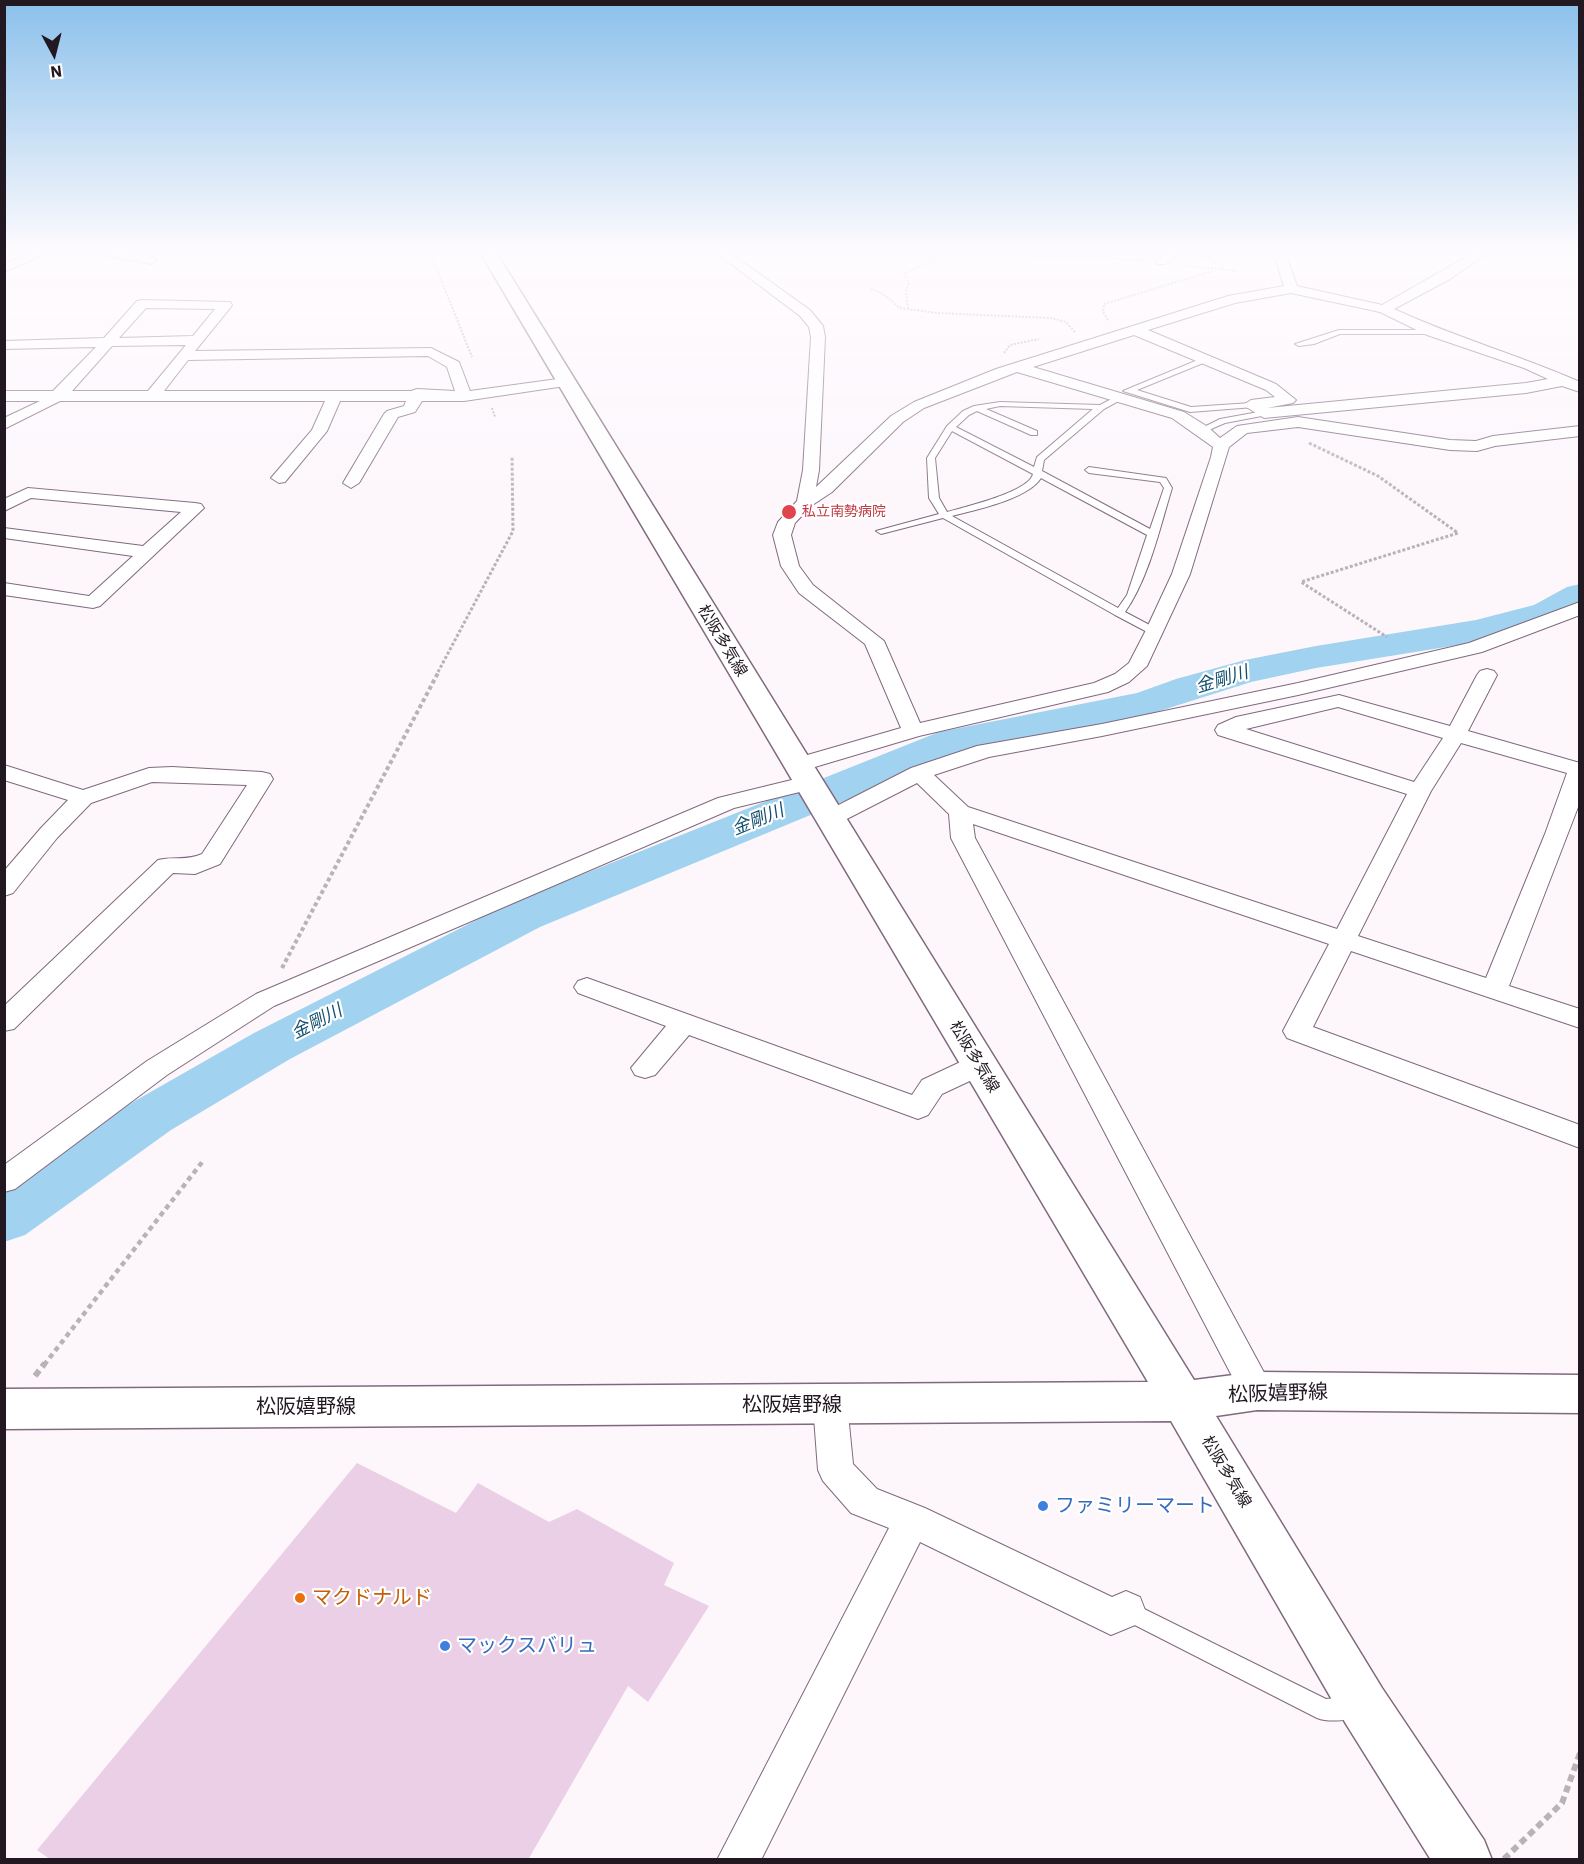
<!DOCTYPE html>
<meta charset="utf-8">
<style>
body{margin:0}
#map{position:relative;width:1584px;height:1864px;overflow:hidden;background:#fdf7fc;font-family:"IBM Plex Sans",sans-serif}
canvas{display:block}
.frame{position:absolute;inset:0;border:6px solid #211821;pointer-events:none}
.north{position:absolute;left:24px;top:24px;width:60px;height:60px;-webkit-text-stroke:4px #fff;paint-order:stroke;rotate:173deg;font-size:16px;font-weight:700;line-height:24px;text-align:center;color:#211821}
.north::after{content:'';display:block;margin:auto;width:21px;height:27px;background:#211821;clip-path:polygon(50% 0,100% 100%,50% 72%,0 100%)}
</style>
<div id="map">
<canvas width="1584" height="1864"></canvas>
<div class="frame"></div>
<div class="north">N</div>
</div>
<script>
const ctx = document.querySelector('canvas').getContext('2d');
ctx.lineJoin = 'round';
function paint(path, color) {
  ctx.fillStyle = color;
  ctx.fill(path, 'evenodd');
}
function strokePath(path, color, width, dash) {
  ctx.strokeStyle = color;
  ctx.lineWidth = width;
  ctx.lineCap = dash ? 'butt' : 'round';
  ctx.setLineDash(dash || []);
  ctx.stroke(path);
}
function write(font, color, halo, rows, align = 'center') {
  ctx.font = font + ' "IBM Plex Sans","Noto Sans JP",sans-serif';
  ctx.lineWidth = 4.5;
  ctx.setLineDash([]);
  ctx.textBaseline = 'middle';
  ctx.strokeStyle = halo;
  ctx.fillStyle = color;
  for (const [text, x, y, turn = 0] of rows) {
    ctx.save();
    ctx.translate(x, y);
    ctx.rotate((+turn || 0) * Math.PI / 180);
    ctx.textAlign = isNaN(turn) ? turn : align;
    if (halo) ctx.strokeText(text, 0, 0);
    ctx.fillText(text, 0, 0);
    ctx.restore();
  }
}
paint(new Path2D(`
 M1580 584V610L1560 621 1477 642 1316 668 1251 682 1147 715 965 751 540 927 290 1059 171 1130 25 1235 4 1242V1189L133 1102 254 1033 506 905 939 732 1137 693 1176 679 1245 660 1316 646 1476 620 1534 605 1567 587Z`), '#a1d2ef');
paint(new Path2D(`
 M357 1463 456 1513 478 1483 549 1522 577 1509 674 1563 664 1585 709 1606 648 1702 628 1686 528 1860H51L37 1850Z`), '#eacfe7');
const lane = new Path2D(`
 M1339 330H1432L1436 332 1432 334H1340L1314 344 1299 346 1295 344Z
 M1205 357H1208V361L1137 390 1191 407 1251 403 1255 405 1254 407 1190 412 1123 391Z
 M1117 396 1124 398 1104 409 1044 460 1042 471 1150 529 1164 488 1160 482 1089 473 1085 470 1089 467 1166 478 1172 488C1160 527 1149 578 1125 612L1159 630V634H1151L1115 615 943 518 881 534 876 531 939 514 929 498 927 458 947 426 963 411 974 406 1000 402 1100 405ZM1000 406 1093 409 1037 457 1034 467 956 427 969 415 977 411 1031 435H1037V431L986 409ZM952 431 1033 474C1029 492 965 507 947 512L939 498 935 458ZM1041 478 1147 535 1127 595 1118 608 952 516C975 510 1028 499 1041 478Z
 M1264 411H1267V415L1225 423 1202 433 1198 430 1220 419Z
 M1126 1600 1326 1699 1356 1696 1364 1699 1367 1707 1364 1715C1351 1720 1330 1723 1317 1718L1119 1617 1116 1610 1119 1603Z`);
const street = new Path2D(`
 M34 252H50L4 272V263Z
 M101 252H126L155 257 157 260 151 264 107 256Z
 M715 252H729L810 310 823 326 825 337 819 470 816 487 891 416 914 402 996 369 1228 296 1284 286 1273 252H1285L1297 286 1382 305 1475 252H1489L1450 279 1394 309C1454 337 1519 355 1580 382V392L1562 386 1526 393 1264 418 1243 405 1251 400 1275 397 1266 390 1134 335 1033 367 1184 412 1208 427 1220 438 1237 426 1298 417 1450 440 1476 441 1493 436 1580 426V436L1495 446 1477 451 1450 450 1298 427 1247 433 1229 447 1190 574 1147 666 1129 682 1108 692 919 736 798 772 790 770 787 765 790 760 901 728 865 644 799 593 781 566 773 535 778 522 797 501 803 470 811 337 809 327 800 316ZM1291 293 1380 312 1427 335 1524 368 1548 379 1526 383 1267 408 1293 403 1296 400 1276 384 1148 330 1235 303ZM1017 372 1172 418 1213 447 1211 457 1172 574 1145 632 1129 663 1115 674 1094 683 920 723 884 641 813 585 799 566 791 535 795 523 811 506 832 492 903 422 924 408Z
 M1168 252H1182L1165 264H1157L1155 261Z
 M142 300 230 302 232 305 230 308 195 351 431 348 459 362 470 391 565 378 572 382 565 386 464 401H422L415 412 398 417 359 483 351 488 343 483 384 414 387 411 404 406 406 401H340L327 431 285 482 279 483 271 478 312 430 325 401H60L4 429V418L40 401H4V391H53L96 347 4 349V341L104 338 137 301ZM146 308 215 309 193 336 119 338ZM186 345 148 391H72L112 346ZM428 356 447 367 455 391 417 389 411 391H164L188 360Z
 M28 488 195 503 201 504 204 508 100 606 93 608 4 595V583L89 596 133 556 4 538V528L143 546 181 512 31 498 4 511V499Z
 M1580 602V615L1482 652 1298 695 1102 736 989 757 934 775 968 807 1337 929 1407 794 1218 735 1215 730 1218 725 1236 717 1339 695 1450 726 1477 675 1480 671 1487 669 1494 671 1497 675 1468 731 1580 763V802L1509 986 1580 1009V1028L1351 951 1313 1027 1580 1125V1148L1287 1038 1283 1031 1329 944 973 824 975 838 1274 1391 1269 1401 1257 1406 1245 1401 951 838 949 814 917 783 837 824 829 826 821 824 817 819 821 814 911 768 977 746 1102 724 1298 683 1469 643ZM1338 707 1443 738 1414 782 1246 729ZM1461 743 1567 773 1545 834 1486 978 1358 936 1431 791Z
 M4 765 83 790 149 768 172 767 262 772 270 774 273 779 220 864 195 874 173 873 14 1029 4 1031V1006L158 860C174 856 187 861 202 854L247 785 152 782 91 803 57 838 13 893 4 896V871L41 828 68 800 4 780Z
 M808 776 816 778 819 783 816 788 734 808 274 1006 167 1075 15 1189 4 1192V1165L147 1061 256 994 718 798Z
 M587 978 912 1095 922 1080 969 1058 979 1055 989 1058 993 1065 989 1072 942 1094 928 1115 918 1119 689 1035 655 1075 645 1078 635 1075 631 1068 666 1026 578 993 574 987 578 981Z
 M830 1389 842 1393 847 1404 853 1464 877 1489 925 1508 1112 1597 1126 1591 1140 1597 1145 1610 1140 1623 1111 1635 920 1542 761 1860H717L889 1528 851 1513 823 1481 818 1470 813 1404 818 1393Z`);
const secondary = new Path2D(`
 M480 252H496L1194 1380 1257 1372 1580 1375V1413L1257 1410 1216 1416 1382 1688 1484 1840 1492 1860H1431L1346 1724 1171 1421 4 1429V1389L1148 1382Z`);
strokePath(lane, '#80697e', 2);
strokePath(street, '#80697e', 2);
strokePath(secondary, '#80697e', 3);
strokePath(new Path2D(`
 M430 252 472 357
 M1014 252 1032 258 1093 257 1144 261
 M1195 253 1222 265 1223 270
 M1187 266 1238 271
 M871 289 883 294 900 308 937 313 1051 318 1066 322 1075 332
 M908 309 906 290 909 283 904 274 939 257 940 252
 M1108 320 1103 312 1104 304 1213 271
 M1004 353 1010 345 1039 339
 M492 408 495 417`), '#b9b2b8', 2, [2, 1.5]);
strokePath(new Path2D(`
 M1309 443 1378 476 1458 533 1301 582 1387 637
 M438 672 513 531 512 456`), '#b9b2b8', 3, [3, 2]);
strokePath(new Path2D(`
 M282 968 439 671`), '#b9b2b8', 4, [4, 3]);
strokePath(new Path2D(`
 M44 1365 203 1161`), '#b9b2b8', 4.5, [5, 4]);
strokePath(new Path2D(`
 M35 1376 45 1363
 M1504 1859 1562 1803 1580 1753`), '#b9b2b8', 6, [7, 4.5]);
paint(lane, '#fff');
paint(street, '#fff');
paint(secondary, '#fff');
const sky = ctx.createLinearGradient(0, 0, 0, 513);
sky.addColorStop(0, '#8bc0eb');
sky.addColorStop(0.49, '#fefbfe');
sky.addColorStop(1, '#fefbfe00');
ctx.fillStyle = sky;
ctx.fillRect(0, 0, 1584, 513);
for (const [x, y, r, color] of [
 [789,512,8,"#e0444e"],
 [1043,1506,6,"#3f7fe0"],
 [300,1598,6,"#e8710a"],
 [445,1646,6,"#3f7fe0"]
]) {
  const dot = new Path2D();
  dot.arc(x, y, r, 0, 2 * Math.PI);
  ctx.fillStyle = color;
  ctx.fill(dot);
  strokePath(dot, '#fff', 2);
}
write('14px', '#be3a42', '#fff', [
 ["私立南勢病院",802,512]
], 'left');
write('16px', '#211821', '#fff', [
 ["松阪多気線",722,641,59],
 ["松阪多気線",974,1057,59],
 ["松阪多気線",1226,1472,59]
]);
write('italic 18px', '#14506e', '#fff', [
 ["金剛川",1222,680,-17],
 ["金剛川",758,820,-22],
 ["金剛川",317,1022,-27]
]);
write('20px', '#211821', '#fff', [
 ["松阪嬉野線",1278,1394,-2],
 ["松阪嬉野線",792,1405],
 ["松阪嬉野線",306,1407]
]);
write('20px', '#366cbe', '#fff', [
 ["ファミリーマート",1055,1506],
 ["マックスバリュ",457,1646]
], 'left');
write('20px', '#c56008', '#fff', [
 ["マクドナルド",312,1598]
], 'left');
</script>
